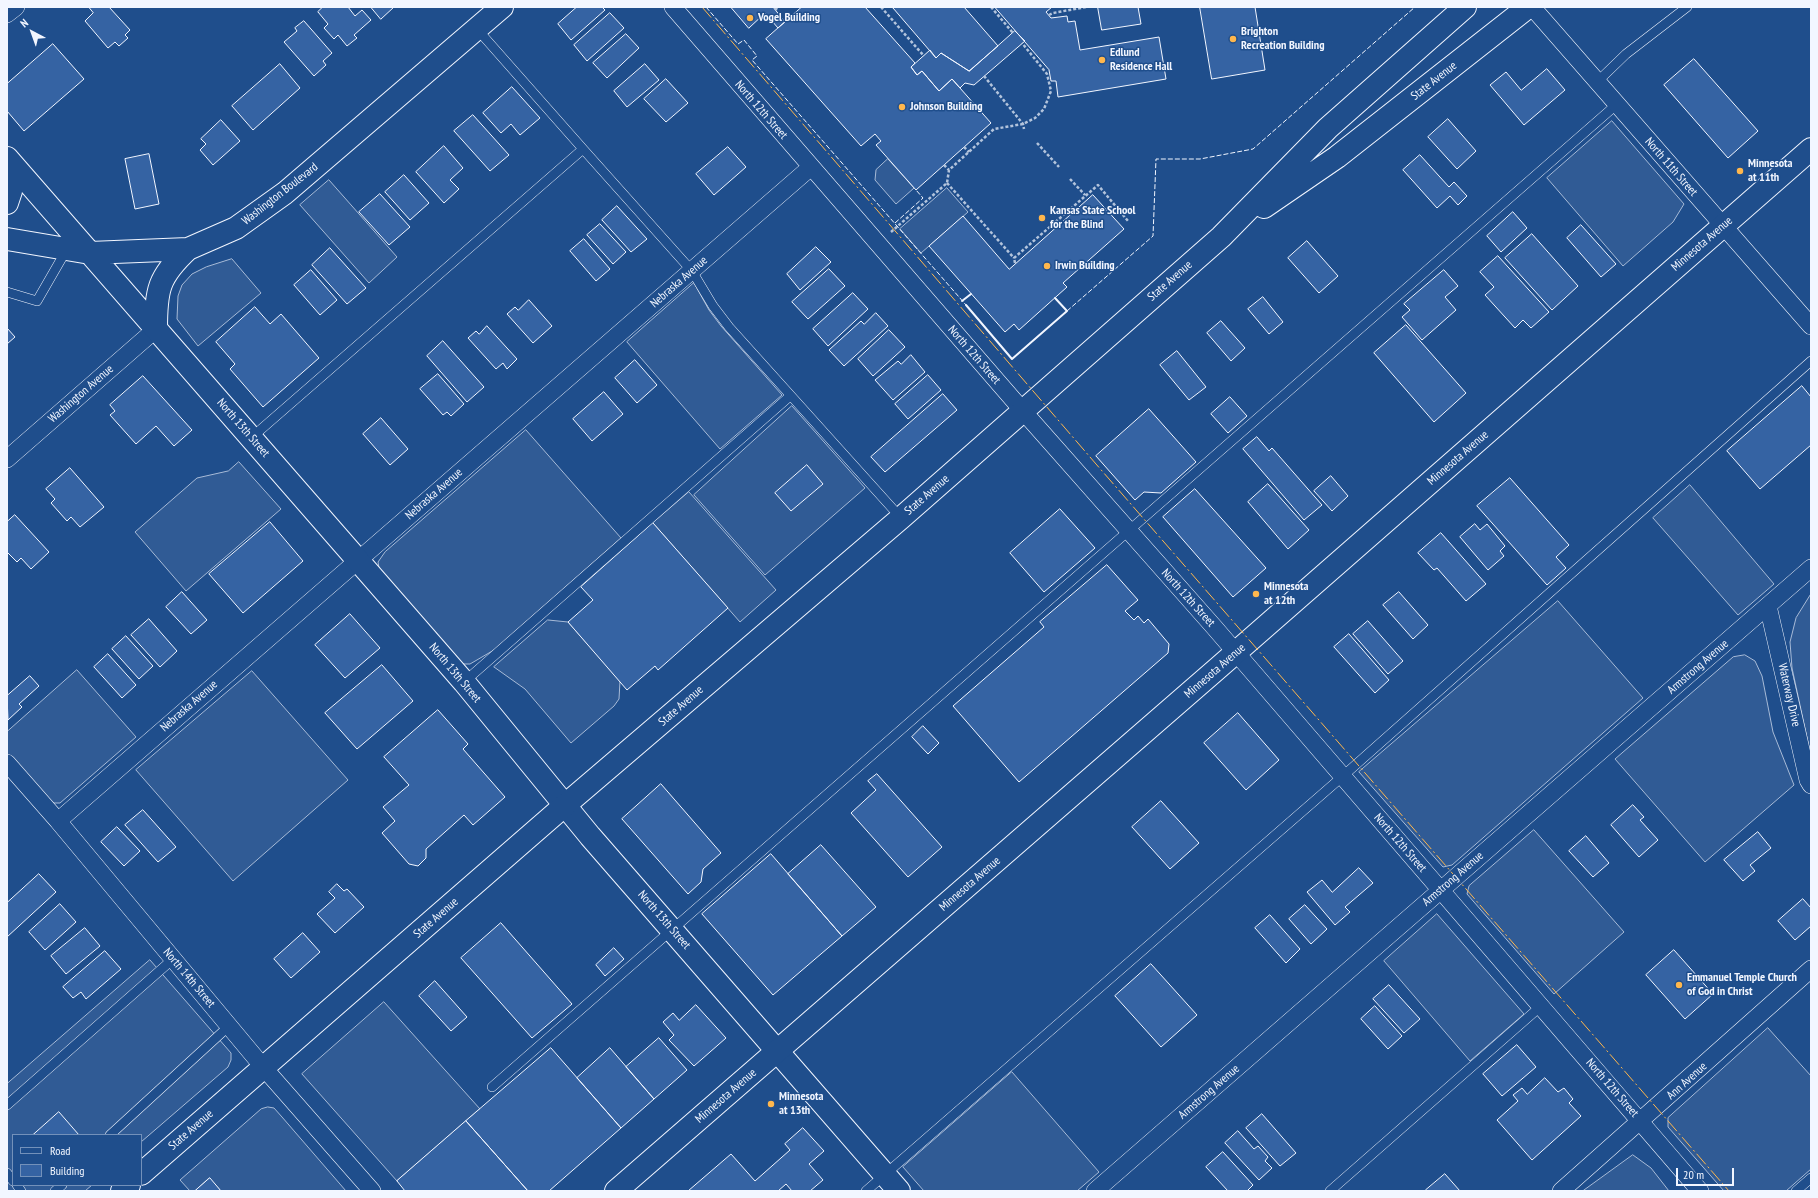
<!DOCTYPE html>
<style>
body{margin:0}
#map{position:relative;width:1818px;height:1198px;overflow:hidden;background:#1f4e8c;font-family:"PT Sans Narrow",sans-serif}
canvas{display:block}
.frame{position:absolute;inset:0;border:8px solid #f2f6ff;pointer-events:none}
.legend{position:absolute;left:12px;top:1134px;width:130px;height:52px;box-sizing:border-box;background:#1f4e8c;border:1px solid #7391ba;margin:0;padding:5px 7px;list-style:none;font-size:12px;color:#f2f6ff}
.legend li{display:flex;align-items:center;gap:8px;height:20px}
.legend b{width:20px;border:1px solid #7391ba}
.north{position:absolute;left:12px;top:12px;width:40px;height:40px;-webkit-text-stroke:3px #1f4e8c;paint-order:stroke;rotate:319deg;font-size:11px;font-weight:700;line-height:16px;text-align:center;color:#f2f6ff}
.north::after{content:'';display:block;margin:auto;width:14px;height:18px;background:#f2f6ff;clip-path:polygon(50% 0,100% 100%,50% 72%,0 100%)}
.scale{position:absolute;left:1676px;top:1168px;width:58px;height:18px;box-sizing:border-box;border:2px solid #f2f6ff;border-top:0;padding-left:5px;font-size:12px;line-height:14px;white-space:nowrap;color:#f2f6ff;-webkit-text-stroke:3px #1f4e8c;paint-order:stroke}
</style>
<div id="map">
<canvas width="1818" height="1198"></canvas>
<div class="frame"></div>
<ul class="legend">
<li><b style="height:5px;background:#1f4e8c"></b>Road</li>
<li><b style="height:11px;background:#3563a3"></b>Building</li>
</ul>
<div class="north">N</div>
<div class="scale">20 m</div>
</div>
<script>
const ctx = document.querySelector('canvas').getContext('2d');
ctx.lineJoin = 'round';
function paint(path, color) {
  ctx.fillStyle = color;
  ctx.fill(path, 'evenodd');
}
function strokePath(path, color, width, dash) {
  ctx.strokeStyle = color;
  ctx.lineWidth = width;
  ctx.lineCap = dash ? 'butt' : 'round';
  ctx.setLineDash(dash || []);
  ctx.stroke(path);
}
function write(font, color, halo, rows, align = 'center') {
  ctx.font = font + ' "PT Sans Narrow",sans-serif';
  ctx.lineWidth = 3;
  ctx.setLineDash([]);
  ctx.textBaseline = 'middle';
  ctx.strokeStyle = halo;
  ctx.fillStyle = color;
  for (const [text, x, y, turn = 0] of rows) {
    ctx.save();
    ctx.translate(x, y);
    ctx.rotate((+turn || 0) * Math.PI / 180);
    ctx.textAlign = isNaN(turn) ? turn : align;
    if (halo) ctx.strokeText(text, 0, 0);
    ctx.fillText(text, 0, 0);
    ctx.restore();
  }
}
const built = new Path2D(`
 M1612 121 1684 204 1673 222 1623 266 1547 178Z
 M888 159 914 188 896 204 875 180 876 170Z
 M329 180 397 257 369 283 300 205Z
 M947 188 968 212 921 253 900 229Z
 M232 259 261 293 198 346 177 319 178 296 182 285 192 274 206 267Z
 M694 283 709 310 721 326 782 395 720 449 627 342Z
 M792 406 865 488 765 575 694 495Z
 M526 430 621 538 494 650 470 664H463L379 568 378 562 385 552Z
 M239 462 281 509 186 591 135 532 197 478 228 471Z
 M1690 485 1774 584 1738 615 1653 518Z
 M689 492 776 590 740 622 653 523Z
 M1811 594V756L1792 668 1790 642 1796 618Z
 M1558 601 1643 698 1452 865 1443 867 1359 772Z
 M548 620 568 622 620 681 619 699 614 706 571 743 525 689 494 667Z
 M1745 655 1755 661 1762 676 1773 732 1794 785 1705 862 1615 759 1733 657Z
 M77 670 136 737 60 803H54L48 800 7 754V732Z
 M252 671 348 780 233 881 136 770Z
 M1534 830 1624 932 1554 994 1467 894 1469 886Z
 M1437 914 1524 1014 1470 1061 1384 961Z
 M150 960 231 1053V1060L228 1067 141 1142V1135H13V1185H92L85 1191H7V1084Z
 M384 1002 480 1109 397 1181 302 1074Z
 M1768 1028 1811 1076V1169L1786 1191H1724L1668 1127V1118Z
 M1012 1072 1099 1172 1077 1191H924L903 1167Z
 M268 1107 274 1108 282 1117 346 1191H221L209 1178 195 1191H190L180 1180 261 1109Z
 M1633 1155 1651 1168 1669 1191H1583Z`);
paint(built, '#305b95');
strokePath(built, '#a8bbd7', 1);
const building = new Path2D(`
 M89 7H109L130 30 125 35 128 38 119 46 115 42 108 48 85 21 93 13Z
 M323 7H348L355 16 362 10 371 20 354 35 357 38 347 46 338 35 334 39 324 28 328 24 318 12Z
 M371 7H394L381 19Z
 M577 7H602L605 10 571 40 558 24Z
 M731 7H773L785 22 778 28 765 13 749 28Z
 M802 7H865L915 63 911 67 917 75 922 71 939 91 952 79 991 123 916 190 876 145 881 141 875 134 861 146 766 39Z
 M894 7H964L998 46 969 71 941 53 936 58 893 8Z
 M995 7H1052L1046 12 1051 18 1067 16 1068 22 1075 21 1080 50 1159 37 1166 79 1058 97 1056 81H1051L1049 70Z
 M1098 7H1138L1141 24 1102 30Z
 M1200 7H1255L1265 70 1212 79Z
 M610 13 624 28 587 61 574 45Z
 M304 21 332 53 323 61 326 65 314 76 284 42 297 31 295 28Z
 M1015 31 1025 41 974 85 965 83 960 88 952 79 939 91 922 71 917 75 911 67 930 50 936 58 941 53 969 71Z
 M626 34 639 48 607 78 593 63Z
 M53 44 84 79 24 131 7 111V84Z
 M1694 59 1758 131 1728 158 1664 85Z
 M280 64 300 88 253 130 232 106Z
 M645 64 659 80 627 107 614 91Z
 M1547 69 1565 90 1524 125 1490 85 1506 72 1521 90Z
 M666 79 688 103 666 122 644 99Z
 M512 87 540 118 520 135 511 124 501 133 483 113Z
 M473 115 509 155 490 171 454 131Z
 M1448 119 1476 151 1457 169 1428 137Z
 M221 120 240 141 213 165 200 150 206 144 201 139Z
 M444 146 463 168 450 180 459 189 444 203 416 172Z
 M728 147 746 167 714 195 696 174Z
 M149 154 159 204 135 209 125 159Z
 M1420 155 1449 187 1454 182 1467 196 1458 205 1450 196 1437 208 1403 170Z
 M404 175 429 203 410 220 385 192Z
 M380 194 410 227 389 245 359 212Z
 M1093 195 1124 229 1063 283 1067 287 1019 330 1014 324 1005 332 929 246 963 216 1009 269Z
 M617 206 647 239 631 252 602 220Z
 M1513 212 1527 228 1501 252 1487 236Z
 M600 224 626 252 613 264 587 235Z
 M1581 225 1616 264 1601 277 1567 238Z
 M1532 234 1578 286 1552 310 1505 258Z
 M584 239 610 269 596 281 570 251Z
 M1307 241 1338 276 1319 293 1288 258Z
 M816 247 831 262 800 290 787 274Z
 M330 248 366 288 347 304 312 265Z
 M1498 256 1549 312 1531 328 1523 320 1515 328 1485 295 1494 287 1480 272Z
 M829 269 845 286 808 319 792 302Z
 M311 270 337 300 320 315 294 285Z
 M1444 270 1458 286 1445 297 1456 310 1422 340 1402 317 1410 310 1404 304Z
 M853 293 868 309 828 346 813 329Z
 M1263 297 1283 322 1269 334 1248 309Z
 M529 300 552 326 533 343 507 314 515 307 518 310Z
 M255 307 270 324 281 314 319 358 263 407 230 369 235 364 216 342Z
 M876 313 888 326 844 366 829 350 861 321 864 324Z
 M1221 321 1245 348 1231 361 1207 333Z
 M1406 325 1466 393 1434 422 1374 353Z
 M487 326 517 359 507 369 503 363 496 369 468 338 476 331 479 334Z
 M7 328 15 337 7 344Z
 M889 330 905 347 873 376 858 359Z
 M443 341 484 387 467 402 427 356Z
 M1177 351 1206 387 1189 400 1160 365Z
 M911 355 925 372 893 400 875 380 898 361 901 364Z
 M635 360 657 385 637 403 615 378Z
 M438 374 464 404 451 416 447 412 443 415 420 389Z
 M928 375 941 390 908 419 895 404Z
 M143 376 192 430 174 446 156 426 136 444 110 415 115 411 110 405Z
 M1802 386 1811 397V445L1760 489 1727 451Z
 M604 392 623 414 592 441 573 419Z
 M943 394 957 410 885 472 871 457Z
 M1230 397 1247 416 1228 433 1211 414Z
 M1149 409 1196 462 1161 493 1144 492 1135 500 1096 456Z
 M381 418 408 449 390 465 363 434Z
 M1257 437 1269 451 1272 448 1322 505 1304 520 1243 449Z
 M807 465 823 484 791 511 775 493Z
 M70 468 104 507 80 527 71 517 67 521 51 503 55 499 46 489Z
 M1331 476 1348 496 1332 511 1314 491Z
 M1510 478 1569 545 1556 557 1566 568 1547 585 1477 506Z
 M1268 484 1309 530 1288 549 1248 502Z
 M1195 489 1266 568 1233 597 1163 517Z
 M1060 509 1095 548 1044 592 1010 553Z
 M15 515 49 552 31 569 21 558 17 562 7 552V522Z
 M270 522 303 561 243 613 209 574Z
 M653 523 728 608 658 670 655 666 627 690 568 622 593 600 581 587Z
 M1475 524 1480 530 1487 524 1505 546 1500 551 1504 556 1488 570 1460 537Z
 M1441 533 1486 584 1466 601 1437 568 1434 570 1418 553Z
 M1107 565 1138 600 1125 611 1134 620 1138 616 1144 623 1148 619 1169 644 1168 653 1019 782 953 706 1044 627 1040 622Z
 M182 592 207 620 191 634 166 607Z
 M1399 592 1428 625 1413 639 1383 605Z
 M350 614 380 648 345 678 315 645Z
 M149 619 177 651 160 667 131 635Z
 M1368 621 1403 661 1388 674 1353 634Z
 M1349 634 1389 680 1375 693 1334 647Z
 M126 636 153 666 139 679 112 649Z
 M108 654 136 685 122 698 94 667Z
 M382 665 413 701 357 749 325 713Z
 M30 676 39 686 19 704 22 707 8 720 7 696Z
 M438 710 468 744 463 749 505 797 473 825 464 815 426 849V858L418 866 409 864 382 833 395 821 383 807 409 785 384 757Z
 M1238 713 1279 760 1246 790 1204 743Z
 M923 726 939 743 928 754 912 737Z
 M877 774 942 847 908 877 851 813 876 790 868 781Z
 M661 784 721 853 703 869 701 882 688 894 622 819Z
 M1161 801 1199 843 1170 869 1132 827Z
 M1633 805 1644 817 1640 820 1658 840 1639 857 1611 825Z
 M143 810 176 847 158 862 125 825Z
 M117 827 140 851 124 866 101 842Z
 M1758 832 1771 848 1750 865 1755 871 1743 881 1724 860Z
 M1586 836 1609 863 1593 877 1569 851Z
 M821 845 876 907 842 936 788 874Z
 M771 854 842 936 773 995 702 914Z
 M1359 868 1373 883 1345 907 1350 912 1335 925 1307 892 1322 880 1332 892Z
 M39 874 56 892 7 937V903Z
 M337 884 344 891 347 889 364 907 335 933 317 914 335 898 329 892Z
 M1803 899 1811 908V926L1795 940 1778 921Z
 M60 904 76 922 45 950 29 932Z
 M1305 905 1327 929 1311 944 1289 919Z
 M1270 915 1300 949 1286 963 1255 928Z
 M501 923 572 1004 532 1038 461 958Z
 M85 928 100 946 66 974 51 956Z
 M303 933 320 952 291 978 274 959Z
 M614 948 624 959 605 976 596 965Z
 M1674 950 1713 994 1685 1019 1646 975Z
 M105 951 121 969 86 999 81 992 73 998 63 987Z
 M1151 964 1197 1015 1161 1047 1115 996Z
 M435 981 467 1017 451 1031 419 996Z
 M1389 985 1420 1019 1404 1033 1373 999Z
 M696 1005 726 1038 694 1066 669 1040 674 1035 663 1022 673 1013 679 1020Z
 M1375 1006 1402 1036 1388 1049 1361 1019Z
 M659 1038 687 1070 654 1099 626 1067Z
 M1517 1045 1536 1067 1502 1096 1483 1074Z
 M551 1048 621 1128 549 1191H528L466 1121Z
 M610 1048 654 1099 621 1128 577 1078Z
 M1545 1078 1558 1092 1564 1088 1573 1099 1569 1103 1581 1116 1532 1160 1497 1120 1518 1101 1513 1095 1522 1088 1527 1094Z
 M59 1112 79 1135H33Z
 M1262 1114 1296 1153 1280 1166 1246 1128Z
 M466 1121 528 1191H405L397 1181Z
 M803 1128 824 1151 809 1164 823 1180 810 1191H792L786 1184 778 1191H688L731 1154 755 1181 790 1150 785 1144Z
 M1238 1131 1254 1149 1258 1146 1268 1157 1265 1161 1272 1168 1259 1180 1225 1143Z
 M1223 1152 1253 1185 1247 1191H1228L1206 1167Z
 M1445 1174 1460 1191H1427L1426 1190Z
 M210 1178 221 1191H195Z`);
paint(building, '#3563a3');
strokePath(building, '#f2f6ff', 1);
const service = new Path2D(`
 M477 29 583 149
 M1597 82 1626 54 1687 7
 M7 292 37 301 67 249
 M251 438 583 149 692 271 713 306 729 327 901 518
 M464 682 790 396
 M492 1087 1616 105
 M7 1105 173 959
 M110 1135 229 1026
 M7 1173 13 1181
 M17 1185 21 1191
 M55 1191 62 1185
 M866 1191 1343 776 1811 361
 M1330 1191 1541 1006
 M1796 1191 1811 1178`);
const minor = new Path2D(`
 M673 7 1023 411 1214 627 1700 1191
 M1532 7 1811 326
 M7 14 16 7
 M7 459 156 329
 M1768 606 1808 780 1811 785
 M7 763 58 821 264 1068 372 1191
 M58 821 811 167
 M1095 1191 1811 568
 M1561 1191 1811 969`);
const tertiary = new Path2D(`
 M7 158 464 682 590 836 899 1191
 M7 203 11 191 7 159
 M7 239 90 253 188 249 236 228 285 193 502 7
 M156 329C156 290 158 277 188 249`);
const secondary = new Path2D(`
 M616 1191 1218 668 1811 149`);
const primary = new Path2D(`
 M1264 207 1337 157 1528 7
 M141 1174 564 806 901 518 1221 237 1328 128 1465 7
 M122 1191 129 1185`);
strokePath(service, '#f2f6ff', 10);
strokePath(minor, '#f2f6ff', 18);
strokePath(tertiary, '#f2f6ff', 24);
strokePath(secondary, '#f2f6ff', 24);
strokePath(primary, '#f2f6ff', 24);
strokePath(new Path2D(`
 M881 7 924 56
 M991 7 1013 33
 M775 10 778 7
 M1049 15 1053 13 1086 7
 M984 76 1023 124 1024 129
 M1037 143 1059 167
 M964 147 969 152
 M944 165 949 170
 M1070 179 1085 195
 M947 183 1014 258
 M891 232 947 183 949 170 994 129 1023 124 1035 118 1044 109 1051 91 1047 74 1022 43
 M1015 263 1014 258 1098 185 1128 221`), '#b3c4dc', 2.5, [3, 2]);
strokePath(service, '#1f4e8c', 9);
strokePath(minor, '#1f4e8c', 17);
strokePath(tertiary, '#1f4e8c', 22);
strokePath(secondary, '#1f4e8c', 22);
strokePath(primary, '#1f4e8c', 22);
strokePath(new Path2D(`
 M706 7 738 44 744 40 757 56 752 60 966 305
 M895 223 923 198 916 190
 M1067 311 1153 236 1156 159H1200L1253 149 1415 7`), '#f2f6ff', 1, [5, 2]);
strokePath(new Path2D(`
 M962 301 971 294
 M966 305 1012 359 1067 311 1055 298`), '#f2f6ff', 2);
strokePath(new Path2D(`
 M702 7 1096 464 1729 1191`), '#ffb74d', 1, [14, 3, 2, 3]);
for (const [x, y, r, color] of [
 [750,18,4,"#ffb74d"],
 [1233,39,4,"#ffb74d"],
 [1102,60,4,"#ffb74d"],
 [902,107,4,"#ffb74d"],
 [1740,171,4,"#ffb74d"],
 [1042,218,4,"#ffb74d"],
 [1047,266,4,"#ffb74d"],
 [1256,594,4,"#ffb74d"],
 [1679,985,4,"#ffb74d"],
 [771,1104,4,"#ffb74d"]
]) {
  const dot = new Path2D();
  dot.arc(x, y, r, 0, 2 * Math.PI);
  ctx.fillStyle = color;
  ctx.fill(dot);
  strokePath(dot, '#1f4e8c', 1.5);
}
write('bold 12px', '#f2f6ff', '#1f4e8c', [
 ["Vogel Building",758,18],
 ["Brighton",1241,32],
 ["Recreation Building",1241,46],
 ["Edlund",1110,53],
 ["Residence Hall",1110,67],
 ["Johnson Building",910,107],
 ["Minnesota",1748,164],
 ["at 11th",1748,178],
 ["Kansas State School",1050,211],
 ["for the Blind",1050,225],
 ["Irwin Building",1055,266],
 ["Minnesota",1264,587],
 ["at 12th",1264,601],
 ["Emmanuel Temple Church",1687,978],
 ["of God in Christ",1687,992],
 ["Minnesota",779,1097],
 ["at 13th",779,1111]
], 'left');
write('12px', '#f2f6ff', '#1f4e8c', [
 ["State Avenue",1434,81,-38],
 ["North 12th Street",761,110,49],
 ["North 11th Street",1671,167,49],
 ["Washington Boulevard",280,194,-38],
 ["Minnesota Avenue",1702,244,-41],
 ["State Avenue",1170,281,-41],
 ["Nebraska Avenue",679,282,-41],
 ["North 12th Street",974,355,49],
 ["Washington Avenue",81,394,-41],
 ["North 13th Street",243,428,49],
 ["Minnesota Avenue",1458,458,-41],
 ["Nebraska Avenue",434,494,-41],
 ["State Avenue",927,495,-41],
 ["North 12th Street",1188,598,48],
 ["Armstrong Avenue",1698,667,-41],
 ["Minnesota Avenue",1215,671,-41],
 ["North 13th Street",455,673,50],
 ["Waterway Drive",1789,695,77],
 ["Nebraska Avenue",189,706,-41],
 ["State Avenue",681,706,-41],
 ["North 12th Street",1400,843,49],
 ["Armstrong Avenue",1453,879,-41],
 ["Minnesota Avenue",970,884,-41],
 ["State Avenue",436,918,-41],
 ["North 13th Street",664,920,49],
 ["North 14th Street",189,978,50],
 ["Ann Avenue",1687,1081,-42],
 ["North 12th Street",1612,1088,49],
 ["Armstrong Avenue",1209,1092,-41],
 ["Minnesota Avenue",726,1096,-41],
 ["State Avenue",191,1130,-41]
]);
</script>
